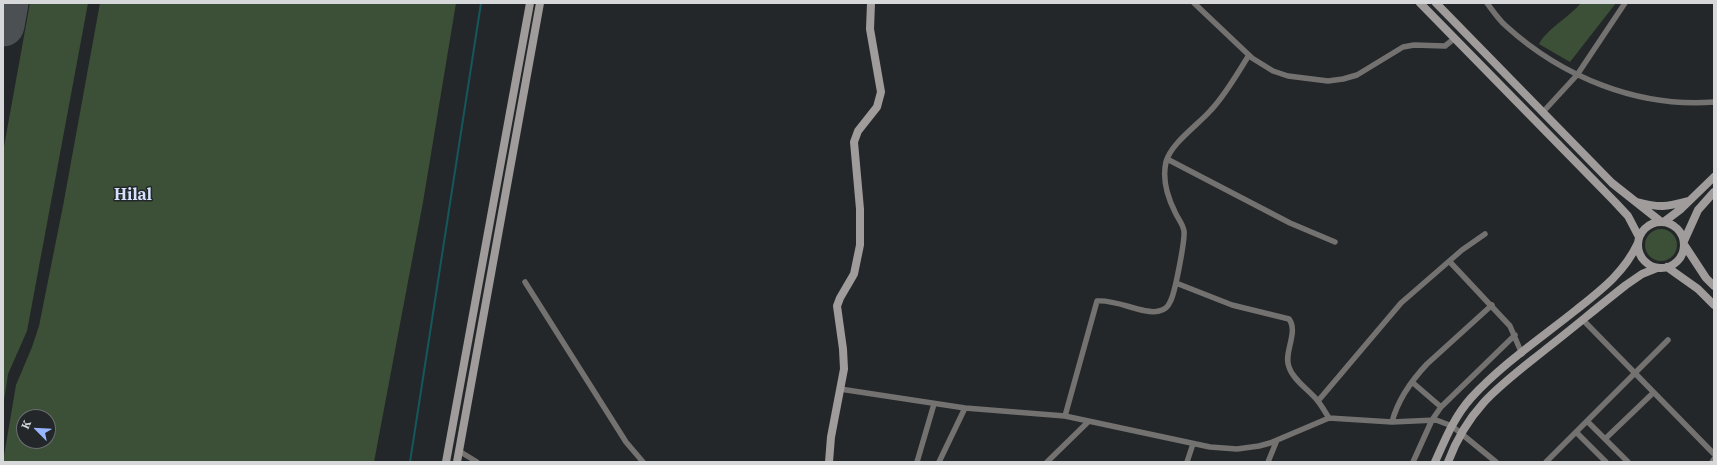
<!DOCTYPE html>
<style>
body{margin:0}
#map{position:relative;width:1717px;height:465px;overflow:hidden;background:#242729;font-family:"IBM Plex Serif",serif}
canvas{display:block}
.frame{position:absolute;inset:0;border:4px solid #d6d8da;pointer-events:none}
.north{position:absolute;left:16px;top:409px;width:40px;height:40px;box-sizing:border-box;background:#242729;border:1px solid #6b6e70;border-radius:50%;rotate:294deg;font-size:11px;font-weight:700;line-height:16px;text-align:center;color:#d6d8da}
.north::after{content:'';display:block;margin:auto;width:14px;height:18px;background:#98b5fd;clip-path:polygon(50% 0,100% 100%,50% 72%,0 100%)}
</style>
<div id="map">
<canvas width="1717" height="465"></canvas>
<div class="frame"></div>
<div class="north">K</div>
</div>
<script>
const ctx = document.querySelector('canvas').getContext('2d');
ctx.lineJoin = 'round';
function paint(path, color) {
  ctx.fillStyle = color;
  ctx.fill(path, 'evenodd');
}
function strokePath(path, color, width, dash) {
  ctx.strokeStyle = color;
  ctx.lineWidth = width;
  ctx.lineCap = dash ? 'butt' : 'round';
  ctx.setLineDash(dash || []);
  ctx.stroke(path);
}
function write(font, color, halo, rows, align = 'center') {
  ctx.font = font + ' "IBM Plex Serif",serif';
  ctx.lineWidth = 3;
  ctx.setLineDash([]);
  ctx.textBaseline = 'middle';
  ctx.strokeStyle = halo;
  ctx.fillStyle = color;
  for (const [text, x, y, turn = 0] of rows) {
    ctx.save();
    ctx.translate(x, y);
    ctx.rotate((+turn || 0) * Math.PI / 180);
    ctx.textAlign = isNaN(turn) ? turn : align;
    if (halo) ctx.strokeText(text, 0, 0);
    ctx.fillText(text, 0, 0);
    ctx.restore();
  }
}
paint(new Path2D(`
 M30 3H88L27 331 8 374 3 407V152Z
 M100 3H456L423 202 374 462H3L16 385 32 347 39 326 63 206ZM24 417H48V441H24Z
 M1581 3H1616L1570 62 1539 44C1546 30 1569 17 1581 3Z
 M1645 245a16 16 0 1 1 32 0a16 16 0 1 1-32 0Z`), '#3c4f37');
strokePath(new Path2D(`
 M410 462 481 3`), '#15575c', 2);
strokePath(new Path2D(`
 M3 25 7 3`), '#4c5052', 43);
strokePath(new Path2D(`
 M1194 3 1252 58 1273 71 1288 76 1328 81 1343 79 1357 75 1403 47 1414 45 1445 46 1455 38
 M1487 3C1493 11 1499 20 1506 26 1562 77 1638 108 1714 102
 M1543 112 1577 75 1625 3
 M1167 159 1290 223 1335 242
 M1450 262 1510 326 1522 354
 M525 282 626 442 643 462
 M1176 283 1232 305 1289 319C1299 332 1283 353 1289 367 1293 380 1309 390 1317 400 1322 406 1325 412 1329 418
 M1583 320 1714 454
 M1412 382 1441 407
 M840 389 965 408 1065 416 1210 447 1237 449 1259 446 1270 443 1329 418 1392 422 1436 420 1452 426 1496 462
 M1318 401 1401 303 1462 250 1485 234
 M1065 416 1097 301C1117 299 1143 315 1159 311 1164 310 1168 307 1170 302 1175 294 1185 240 1184 231 1183 224 1178 219 1175 212 1168 198 1162 179 1166 162 1171 143 1198 125 1211 110 1226 94 1237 74 1249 55
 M1587 421 1628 462
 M1392 422C1398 399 1411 381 1427 364L1492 305
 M1576 432 1606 462
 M1605 439 1653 393
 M459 451 477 462
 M917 462 934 404
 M939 462 965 408
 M1047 462 1088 422
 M1187 462 1193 444
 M1268 462 1277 440
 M1413 462 1432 420 1441 407 1515 335
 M1546 462 1668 340
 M1712 462 1714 459`), '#747271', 5.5);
strokePath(new Path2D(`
 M1420 3 1615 202 1628 216 1639 237
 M1436 3 1612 183 1660 221
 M1637 202C1660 208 1666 207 1688 201
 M1665 221 1681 209 1714 177
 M1638 245a23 23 0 1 1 46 0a23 23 0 1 1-46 0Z
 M1684 241 1698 210 1714 192
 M1685 246 1706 278 1714 286
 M1667 267 1698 289 1714 305
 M446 462 530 3
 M457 462 540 3
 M829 462 831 437 844 369 843 349 837 306 840 298 854 274 860 245V209L854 142 858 131 877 107 881 92 870 29 871 3
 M1435 462C1445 440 1454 417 1471 398 1501 365 1541 338 1576 310 1601 290 1624 273 1638 243
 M1448 462C1469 406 1501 385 1546 349 1573 328 1599 306 1626 285L1642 274 1657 268`), '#a09c9c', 8);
write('bold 16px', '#d5e1fd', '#242729', [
 ["Hilal",133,195]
]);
</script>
